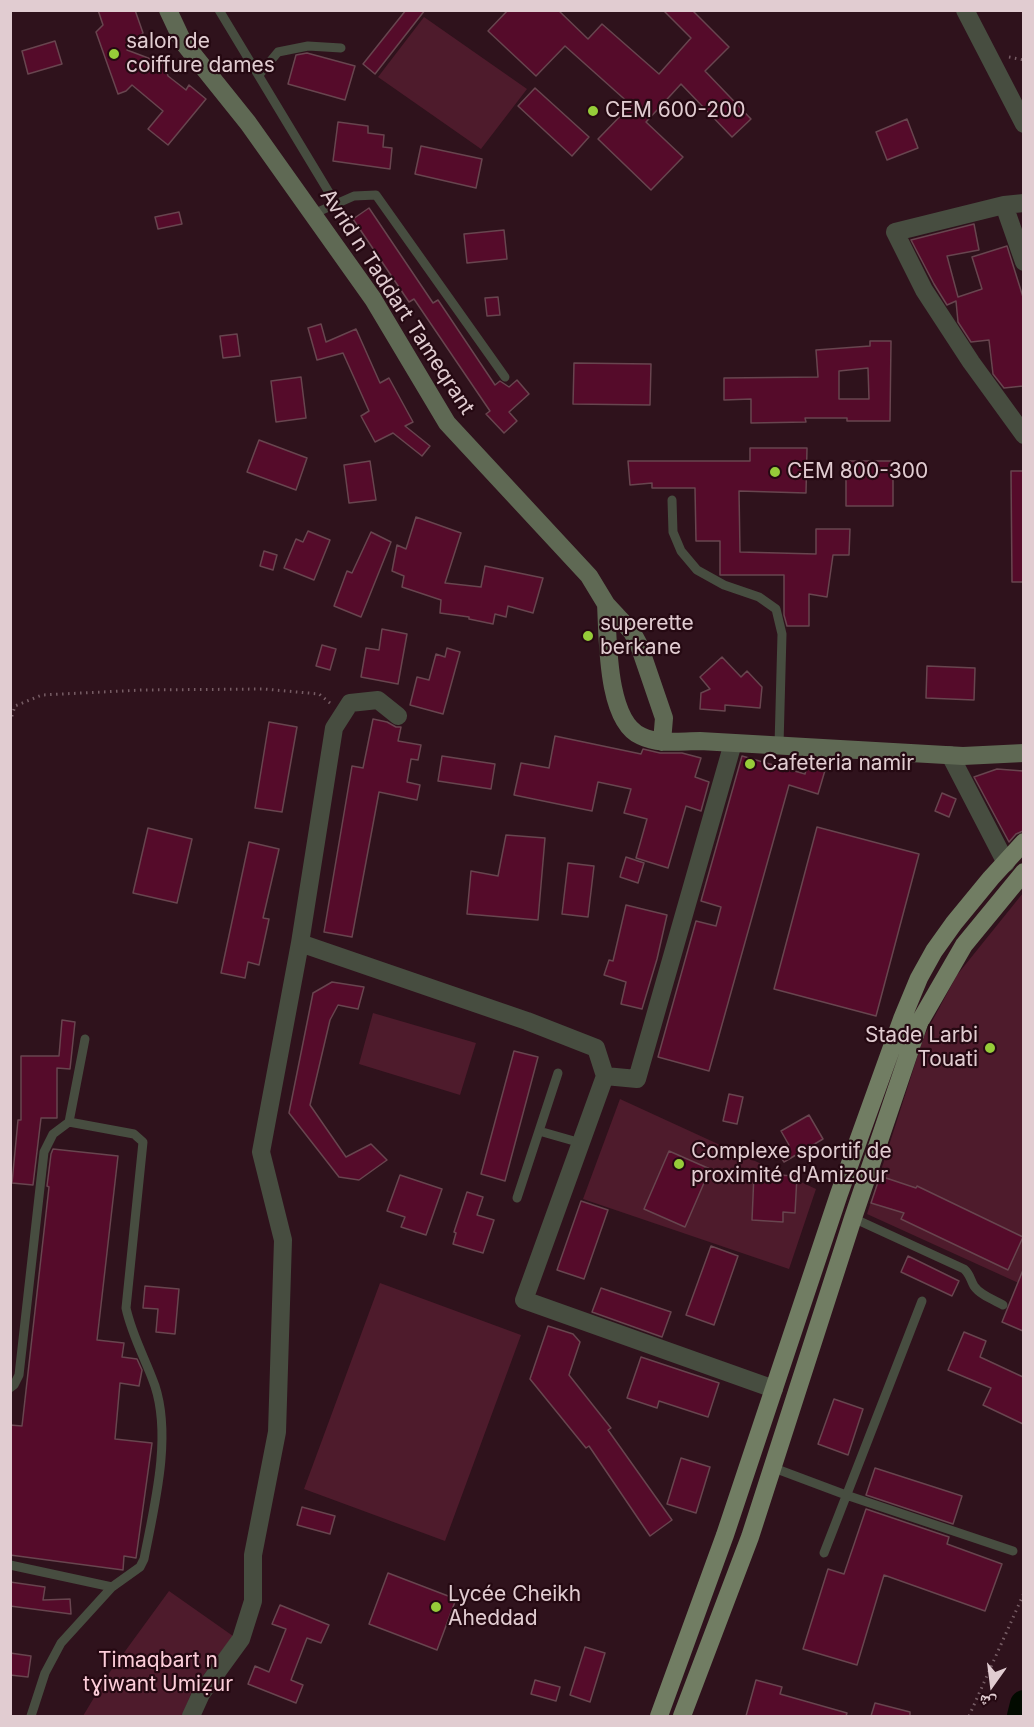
<!DOCTYPE html>
<meta charset="utf-8">
<style>
body{margin:0}
#map{position:relative;width:1034px;height:1727px;overflow:hidden;background:#2f121c;font-family:Inter,"Noto Naskh Arabic",sans-serif}
canvas{display:block}
.frame{position:absolute;inset:0;border:12px solid #e1ccd1;pointer-events:none}
.north{position:absolute;left:962px;top:1655px;width:60px;height:60px;-webkit-text-stroke:4px #250912;paint-order:stroke;rotate:194deg;font-size:16px;font-weight:700;line-height:24px;text-align:center;color:#e1ccd1}
.north::after{content:'';display:block;margin:auto;width:21px;height:27px;background:#e1ccd1;clip-path:polygon(50% 0,100% 100%,50% 72%,0 100%)}
</style>
<div id="map">
<canvas width="1034" height="1727"></canvas>
<div class="frame"></div>
<div class="north">ش</div>
</div>
<script>
const ctx = document.querySelector('canvas').getContext('2d');
ctx.lineJoin = 'round';
function paint(path, color) {
  ctx.fillStyle = color;
  ctx.fill(path, 'evenodd');
}
function strokePath(path, color, width, dash) {
  ctx.strokeStyle = color;
  ctx.lineWidth = width;
  ctx.lineCap = dash ? 'butt' : 'round';
  ctx.setLineDash(dash || []);
  ctx.stroke(path);
}
function write(font, color, halo, rows, align = 'center') {
  ctx.font = font + ' Inter,sans-serif';
  ctx.lineWidth = 4.5;
  ctx.setLineDash([]);
  ctx.textBaseline = 'middle';
  ctx.strokeStyle = halo;
  ctx.fillStyle = color;
  for (const [text, x, y, turn = 0] of rows) {
    ctx.save();
    ctx.translate(x, y);
    ctx.rotate((+turn || 0) * Math.PI / 180);
    ctx.textAlign = isNaN(turn) ? turn : align;
    if (halo) ctx.strokeText(text, 0, 0);
    ctx.fillText(text, 0, 0);
    ctx.restore();
  }
}
paint(new Path2D(`
 M424 17 527 89 481 149 378 77Z
 M1023 893V1285L867 1214 924 1036 957 975Z
 M373 1013 476 1043 460 1095 359 1064Z
 M620 1099 816 1189 789 1269 583 1199Z
 M380 1283 521 1335 445 1541 304 1489Z
 M169 1591 233 1636 193 1689 182 1716H83L107 1676Z`), '#4e1b2c');
strokePath(new Path2D(`
 M1021 1716 1024 1704`), '#020a00', 28);
const building = new Path2D(`
 M98 10H135L143 33 127 50 164 64 168 76 186 90 189 85 206 99 168 145 148 129 163 111 132 85 126 91 118 94 96 32 103 25Z
 M406 10H425L375 74 363 64Z
 M508 10H558L588 39 602 24 659 74 691 38 663 10H692L729 47 705 71 751 119 732 137 681 84 646 122 683 157 651 190 598 139 631 105 565 46 536 76 488 31Z
 M55 41 62 64 28 74 22 51Z
 M307 53 355 66 345 100 288 84 296 55Z
 M535 88 589 137 572 156 518 106Z
 M907 119 918 148 887 160 876 132Z
 M338 122 368 126V133L384 135 383 147 392 148 390 169 333 161Z
 M421 146 482 159 476 188 415 174Z
 M369 208 433 303 438 300 495 385 500 381 509 387 517 380 529 394 509 412 517 421 504 433 486 414 490 411 414 299 409 302 353 219Z
 M179 212 182 224 158 229 155 217Z
 M974 224 979 250 947 256 958 297 982 289 972 257 1007 246 1023 297V386L1004 388 993 374 989 340 971 342 958 322 956 301 947 305 934 284 911 240Z
 M504 230 507 259 467 263 464 234Z
 M498 297 500 315 487 316 485 298Z
 M321 324 326 342 356 329 380 383 389 378 413 422 405 426 430 446 422 456 393 433 375 442 361 416 369 411 343 353 317 360 308 328Z
 M237 334 240 356 223 358 220 336Z
 M870 341H891L890 421H847V418H805L806 422 751 423V399L724 400V378L818 377 816 350 870 346ZM868 368 869 399H839V371Z
 M574 363 651 364 650 405 573 404Z
 M301 377 306 418 276 422 271 381Z
 M259 440 307 458 296 490 247 472Z
 M750 448H807L806 493 739 491 740 552 816 554V529H850L849 555H833L827 597 809 594V626H787L784 615V575H720V541H696L695 488H652V483L630 485 628 461H750Z
 M370 461 376 500 349 503 344 465Z
 M846 461H893V506H846Z
 M1011 471H1023V582H1012Z
 M416 517 461 533 445 583 481 587 485 566 543 578 533 613 508 606 506 617 495 614 493 624 469 619V617L440 613 441 600 402 587 404 576 392 571 397 545 406 549Z
 M308 531 330 540 314 580 284 568 296 539 303 542Z
 M371 532 391 542 361 617 334 606 347 571 352 573Z
 M264 551 277 555 273 570 260 566Z
 M382 629 407 634 398 684 361 677 366 648 379 650Z
 M322 645 336 649 330 670 316 666Z
 M447 648 460 652 443 714 410 705 417 677 429 680 436 654 445 657Z
 M722 657 741 677 747 671 762 687 760 708 725 705V711L700 709 701 693 710 689 700 677Z
 M927 666 975 668 974 700 926 698Z
 M373 719 387 722 396 727H401L398 741 421 745 418 760 411 759 407 782 420 785 417 800 379 792 352 937 324 932 352 766 363 768Z
 M269 722 297 727 282 812 255 808Z
 M555 736 641 754 643 749 660 753H682L701 758 695 777 709 782 701 811 686 806 668 868 636 858 647 819 624 813 631 789 598 782 592 811 514 795 521 763 549 768Z
 M442 756 495 764 491 789 438 781Z
 M742 756 805 774 808 762 826 767 818 794 789 785 709 1071 658 1057 696 921 716 926 721 907 701 901Z
 M997 769 1023 771V831L1016 834 1009 842 974 777Z
 M942 793 956 799 949 817 935 811Z
 M817 827 919 854 876 1016 774 989Z
 M148 828 192 839 177 903 133 893Z
 M506 835 545 838 538 920 467 914 471 871 498 876Z
 M249 842 279 849 263 918 269 919 259 965 248 962 245 978 221 973Z
 M626 857 644 863 638 883 620 877Z
 M568 863 594 866 588 917 562 914Z
 M626 905 667 915 657 959 642 1009 621 1004 626 982 604 975 609 960 613 961Z
 M332 982 364 987 358 1009 338 1005 330 1020 310 1105 346 1157 371 1144 387 1160 359 1180 339 1177 289 1113 313 993Z
 M62 1020 75 1022 70 1069 57 1068V1118H41L33 1185 12 1183 18 1120H21V1056H59Z
 M514 1051 538 1057 505 1181 481 1174Z
 M729 1094 743 1097 737 1124 723 1121Z
 M809 1115 823 1139 784 1162 777 1151 789 1145 781 1131Z
 M53 1149 118 1156 97 1340 124 1343 122 1357 137 1359 142 1370 139 1386 120 1383 115 1439 152 1443 136 1558 124 1556 123 1570 10 1555V1425L22 1426 49 1187 47 1186 51 1154Z
 M669 1151 710 1169 685 1227 644 1209Z
 M754 1174 797 1176 795 1213 783 1212V1222L752 1220Z
 M400 1175 442 1189 426 1235 401 1227 405 1217 387 1211Z
 M880 1176 916 1188 917 1186 1023 1237 1008 1270 901 1219 904 1213 871 1203Z
 M467 1192 483 1197 477 1215 494 1220 483 1253 453 1244 456 1233 454 1232Z
 M581 1201 608 1210 584 1279 557 1270Z
 M711 1246 738 1256 714 1325 686 1315Z
 M908 1256 959 1281 952 1296 901 1272Z
 M1023 1270V1331L1002 1322Z
 M145 1286 179 1289 175 1334 156 1332 158 1309 143 1308Z
 M601 1288 671 1312 662 1337 592 1312Z
 M548 1326 573 1334 580 1342 569 1375 611 1428 608 1430 672 1520 650 1536 589 1446 586 1448 530 1379Z
 M964 1332 986 1341 980 1357 1023 1377V1424L983 1405 991 1388 948 1370Z
 M641 1357 719 1383 708 1417 659 1401 657 1408 627 1398Z
 M834 1399 863 1409 848 1455 818 1444Z
 M681 1458 710 1467 696 1513 667 1504Z
 M875 1468 962 1496 953 1524 866 1495Z
 M302 1507 335 1516 330 1534 297 1525Z
 M866 1509 949 1537 947 1544 1002 1564 985 1611 884 1575 857 1665 803 1649 828 1569 844 1574Z
 M388 1573 456 1599 437 1650 369 1624Z
 M10 1582 45 1587 43 1600 70 1599 71 1614 10 1606Z
 M280 1605 329 1625 321 1643 307 1638 291 1680 303 1685 296 1703 248 1684 255 1666 269 1672 286 1629 272 1624Z
 M585 1647 605 1653 590 1702 570 1695Z
 M10 1653 31 1656 28 1677 10 1675Z
 M535 1680 560 1687 556 1701 531 1694Z
 M756 1680 782 1687 780 1694 847 1713 846 1716H746Z
 M875 1703 910 1712V1716H871Z`);
paint(building, '#550b2a');
strokePath(building, '#68454f', 1.5);
strokePath(new Path2D(`
 M1009 57 1024 60
 M10 722 15 706 42 695 142 690 264 689 319 694 330 703
 M969 1716 1024 1593`), '#775d65', 3, [1.5, 4.5]);
strokePath(new Path2D(`
 M219 10 336 204
 M259 75 278 52 308 46 341 48
 M313 214 354 196 376 195 505 377
 M672 500 673 532 681 551 697 570 724 585 759 597 776 609 782 634 779 745
 M539 1131 581 1143
 M517 1198 558 1073
 M853 1218 964 1269C970 1274 970 1279 974 1286 980 1295 994 1300 1003 1305
 M10 1388 14 1385 19 1375 44 1152 53 1134 69 1122 85 1039
 M774 1468 846 1495 1013 1551
 M824 1553 922 1301
 M10 1565 112 1587
 M31 1716 45 1673 61 1643 112 1587 140 1567 144 1559C154 1507 172 1438 155 1386 146 1360 132 1336 126 1308L143 1142 134 1134 69 1122`), '#474d40', 9);
strokePath(new Path2D(`
 M965 10 1024 124
 M1024 203 1004 205 895 232 924 290 971 362 1024 435
 M1004 205 1024 262
 M950 755 1006 863
 M300 943 527 1021 596 1048 605 1076 524 1300 774 1389
 M605 1076 637 1079 733 743
 M191 1716 201 1694 241 1639 253 1601V1555L277 1432 283 1240 261 1152 300 943 334 728 350 703 378 700 398 716`), '#474d40', 18);
strokePath(new Path2D(`
 M168 10 183 42 248 123 373 299 447 423 589 576 606 604 632 632 639 645 664 718 662 742
 M606 604C608 637 606 721 641 736 659 745 681 741 700 741L963 756 1024 753`), '#5f6954', 18);
strokePath(new Path2D(`
 M659 1716 725 1535 839 1194 902 1019 919 978 934 951 954 923 991 878 1024 842
 M682 1716 750 1537 853 1218 919 1023 964 945 1024 872`), '#717d63', 18);
for (const [x, y, r, color] of [
 [114,54,6,"#96cc39"],
 [593,111,6,"#96cc39"],
 [775,472,6,"#96cc39"],
 [588,636,6,"#96cc39"],
 [750,764,6,"#96cc39"],
 [990,1048,6,"#96cc39"],
 [679,1164,6,"#96cc39"],
 [436,1607,6,"#96cc39"]
]) {
  const dot = new Path2D();
  dot.arc(x, y, r, 0, 2 * Math.PI);
  ctx.fillStyle = color;
  ctx.fill(dot);
  strokePath(dot, '#250912', 2);
}
write('21px', '#e1ccd1', '#250912', [
 ["salon de",126,42],
 ["coiffure dames",126,66],
 ["CEM 600-200",605,111],
 ["CEM 800-300",787,472],
 ["superette",600,624],
 ["berkane",600,648],
 ["Cafeteria namir",762,764],
 ["Stade Larbi",978,1036,"right"],
 ["Touati",978,1060,"right"],
 ["Complexe sportif de",691,1152],
 ["proximité d'Amizour",691,1176],
 ["Lycée Cheikh",448,1595],
 ["Aheddad",448,1619]
], 'left');
write('21px', '#e1ccd1', '#250912', [
 ["Avrid n Taddart Tameqrant",397,302,57]
]);
write('21px', '#fccdd9', '#250912', [
 ["Timaqbart n",158,1661],
 ["tɣiwant Umiẓur",158,1685]
]);
</script>
